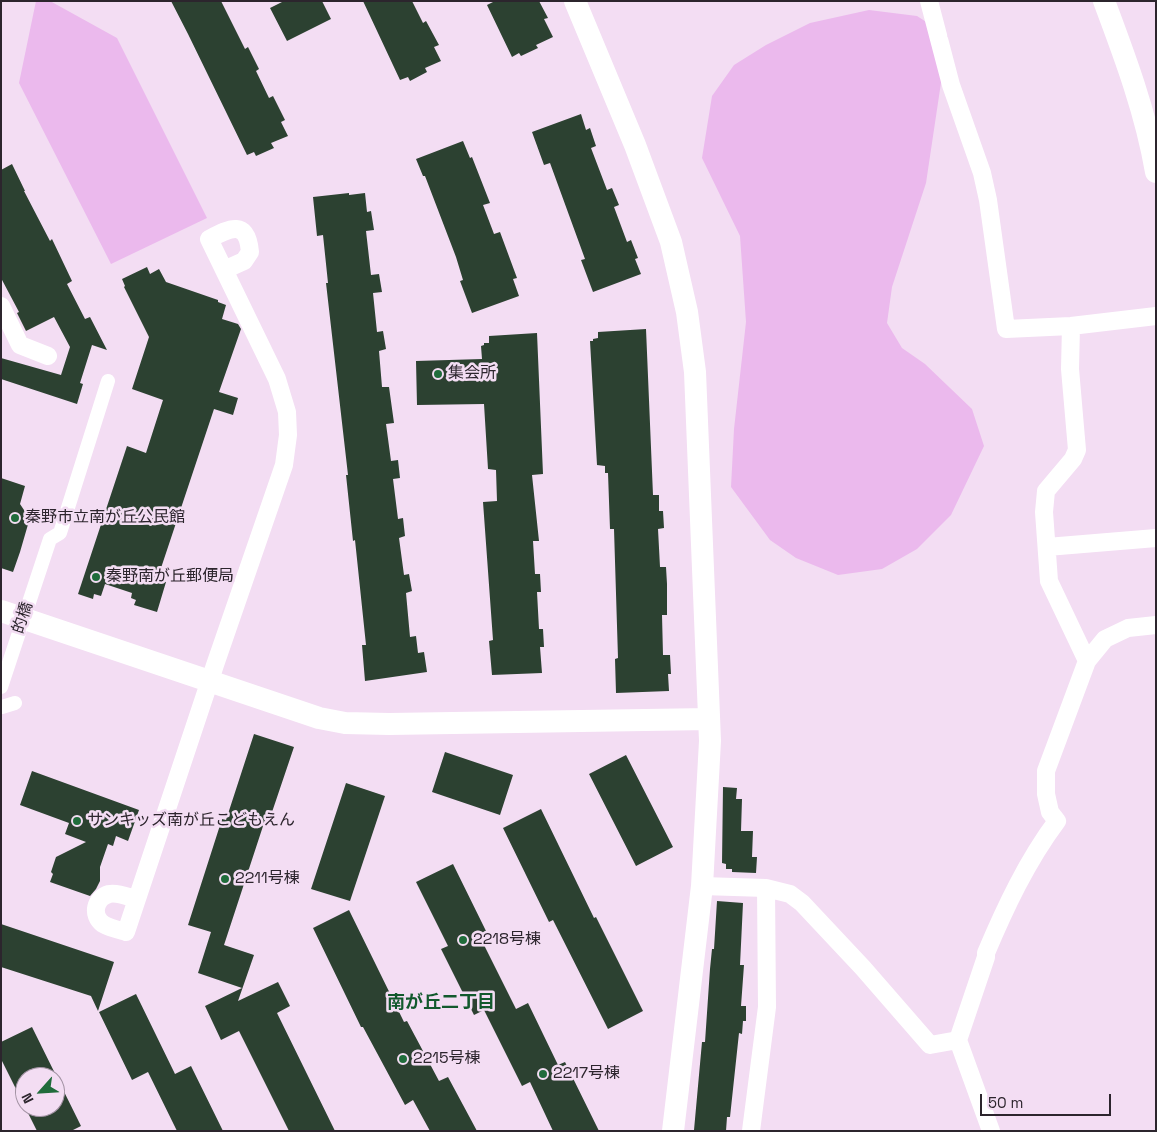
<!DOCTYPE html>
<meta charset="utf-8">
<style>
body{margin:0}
#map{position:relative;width:1157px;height:1132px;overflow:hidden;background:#f3ddf3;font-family:"Space Grotesk",sans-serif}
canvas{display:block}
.frame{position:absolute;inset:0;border:2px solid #2c252d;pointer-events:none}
.north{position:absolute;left:15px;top:1067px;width:50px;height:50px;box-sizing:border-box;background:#f3ddf3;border:1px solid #a393a4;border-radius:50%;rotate:244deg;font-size:14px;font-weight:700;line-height:20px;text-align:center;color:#2c252d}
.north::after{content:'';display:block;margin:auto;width:18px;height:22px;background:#206c3b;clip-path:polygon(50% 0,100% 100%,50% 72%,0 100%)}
.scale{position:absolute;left:980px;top:1094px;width:131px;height:22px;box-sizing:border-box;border:2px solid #2c252d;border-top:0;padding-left:6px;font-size:15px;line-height:18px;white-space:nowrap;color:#2c252d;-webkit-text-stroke:4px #f3ddf3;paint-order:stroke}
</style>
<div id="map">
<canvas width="1157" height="1132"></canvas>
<div class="frame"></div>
<div class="north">N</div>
<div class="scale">50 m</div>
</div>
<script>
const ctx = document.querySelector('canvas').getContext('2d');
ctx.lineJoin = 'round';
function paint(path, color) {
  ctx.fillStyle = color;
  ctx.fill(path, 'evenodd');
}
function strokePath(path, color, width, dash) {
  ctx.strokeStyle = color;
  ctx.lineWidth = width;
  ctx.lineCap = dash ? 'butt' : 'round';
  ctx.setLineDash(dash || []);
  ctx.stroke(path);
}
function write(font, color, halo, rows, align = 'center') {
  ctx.font = font + ' "Space Grotesk","Noto Sans JP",sans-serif';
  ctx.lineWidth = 5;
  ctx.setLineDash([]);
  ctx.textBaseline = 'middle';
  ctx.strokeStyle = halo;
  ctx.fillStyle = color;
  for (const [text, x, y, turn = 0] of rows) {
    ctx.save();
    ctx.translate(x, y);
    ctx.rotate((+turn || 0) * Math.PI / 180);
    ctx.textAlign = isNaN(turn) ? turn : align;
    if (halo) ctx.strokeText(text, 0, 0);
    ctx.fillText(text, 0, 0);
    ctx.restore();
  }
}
paint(new Path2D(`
 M36 1H50L117 38 207 218 111 264 19 83Z
 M869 10 917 16 948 36 926 183 892 287 887 323 902 348 925 364 972 409 984 446 951 515 917 549 882 569 838 575 796 558 770 540 731 487 734 429 746 322 740 236 702 158 712 96 734 65 766 45 810 23Z`), '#ebb9ed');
paint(new Path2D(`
 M171 1H221L245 49 248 47 259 69 256 71 269 98 273 96 285 120 281 122 288 136 271 143 274 148 256 156 254 152 247 155 188 34Z
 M284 1H322L331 19 287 41 270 8Z
 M363 1H412L423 23 426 21 439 45 434 47 441 61 425 68 427 72 410 81 408 77 400 80Z
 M495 1H539L548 18 544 19 553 37 536 45 538 48 521 56 519 53 512 57 487 5Z
 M581 114 586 130 590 128 596 146 591 148 607 190 612 188 619 205 614 207 627 242 631 240 638 258 635 259 641 274 593 292 581 260 585 259 550 163 544 165 532 132Z
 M463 141 470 158 472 157 490 203 483 205 494 234 500 232 517 278 513 279 519 296 472 313 460 281 463 280 456 257 425 176H423L416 159Z
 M12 164 25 191H24L50 241 52 239 72 281 67 284 85 319 90 317 107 350 92 345 80 383 83 384 77 404 1 379V358L61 375 70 347 54 317 26 331 17 313 19 312 1 278V170Z
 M349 193V195L365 193 367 212 371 211 374 230 366 231 371 275 379 274 382 292 373 293 377 332 383 331 386 349 379 351 382 387H389L394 423 386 424 391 461 398 460 400 478 393 479 398 519 403 518 405 536 399 538 404 575 409 574 412 591 406 593 410 637 416 636 418 653 424 652 427 672 365 681 362 645H366L355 540 353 541 346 475H348L326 283H328L323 235 317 236 313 197Z
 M147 267 150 274 159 269 166 282 218 300V302L226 305 222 319 238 324 241 329 219 392 238 398 233 415 214 409 157 580 166 582 157 612 134 605 136 600 131 598 132 593 105 584 101 596 94 594 93 599 78 594 127 446 146 453 163 400 132 389 149 337 124 287 125 286 122 279Z
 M646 329 653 495H659V511H663L664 528 658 529 660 567H666L667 584V615H662L663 655H670L671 674H668L669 691 616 693 615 659 618 658 614 529H610L608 473H605V466L597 465 590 341H593V339L598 338V332Z
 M537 333 543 474 532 475 539 541H533L535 574H540L541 592H537L539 629H543L544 647H540L542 673 492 675 489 641 493 640 483 502 497 501 496 470 488 469 484 404 417 405 416 361 482 359 481 346 484 345V343H489V336Z
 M1 478 25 486 20 504 28 516 29 521 20 552 13 572 1 568Z
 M254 734 294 747 269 821 265 820 224 945 254 955 238 1001 278 982 290 1006 277 1013 335 1131H289L239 1031 221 1040 205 1006 242 988 198 973 211 932 188 925 222 819 226 820Z
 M445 752 513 775 500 815 432 792Z
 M626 755 673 847 636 866 589 774Z
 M32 771 139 810 128 841 116 836 113 846 108 844 100 867V881L96 889 90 896 50 882 53 874 51 872 56 857 86 842 65 834 69 823 20 805Z
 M346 783 385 796 350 901 311 889Z
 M723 787 737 788 736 799H742L741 831H753L752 857H757L756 873 732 872V869H726V864L722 863Z
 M541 809 594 918 596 917 643 1011 608 1029 553 920 549 922 503 828Z
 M453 864 486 931 479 935 516 1009 528 1003 558 1065 565 1062 599 1131H553L530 1082 522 1086 484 1010 474 1015 441 949 448 946 416 882Z
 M717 901 743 903 740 965H744L741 1006H746V1021H743L742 1034 739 1033 730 1117H727L726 1131H706L694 1130 702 1042H705L710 969 712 949H714Z
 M349 910 404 1022 407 1021 439 1081 448 1077 477 1131H430L413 1100 405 1105 363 1027H361L313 928Z
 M1 924 114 962 98 1011 91 996 1 967Z
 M136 994 175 1074 191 1066 223 1131H177L148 1072 132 1080 99 1012Z
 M32 1027 81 1126 71 1131H37L25 1107H55V1077H25V1107L1 1059V1042Z`), '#2c4131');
strokePath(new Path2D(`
 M1 687 50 539 60 533 108 381
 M2 707 15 703`), '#fff', 14);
strokePath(new Path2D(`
 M929 1 951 85 982 173 988 200 1006 329 1071 326 1156 316
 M1 306 20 345 48 356
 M1071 326 1070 369 1077 450 1073 459 1046 491 1044 512 1049 581 1087 661
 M1047 547 1156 538
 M702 886 766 888 790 894 802 903 863 968 930 1045 958 1040
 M136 899C128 897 118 892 109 894 95 898 91 915 103 924 110 928 119 930 126 932L215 665 284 465 288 435 287 412 277 379 209 239C230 228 247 219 250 252L244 261 224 270
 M751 1131 767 1007 766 888
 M991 1131 958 1040 986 957V953C1005 908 1027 861 1057 821L1050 812 1046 794V771L1087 661 1105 639 1128 628 1156 625`), '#fff', 18);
strokePath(new Path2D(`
 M575 1 635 145 671 242 687 312 695 372 710 741 702 886 673 1131
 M1104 1C1125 57 1146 113 1156 172
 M1 611 319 718 345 723 389 724 709 719`), '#fff', 22);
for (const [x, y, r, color] of [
 [438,374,5,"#206c3b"],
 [15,518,5,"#206c3b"],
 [96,577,5,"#206c3b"],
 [77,821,5,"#206c3b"],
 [225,879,5,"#206c3b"],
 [463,940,5,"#206c3b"],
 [403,1059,5,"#206c3b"],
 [543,1074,5,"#206c3b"]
]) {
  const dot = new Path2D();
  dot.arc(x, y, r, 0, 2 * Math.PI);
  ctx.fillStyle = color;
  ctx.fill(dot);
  strokePath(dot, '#f3ddf3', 2);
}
write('16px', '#2c252d', '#f3ddf3', [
 ["集会所",448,374],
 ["秦野市立南が丘公民館",25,518],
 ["秦野南が丘郵便局",106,577],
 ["サンキッズ南が丘こどもえん",87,821],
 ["2211号棟",235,879],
 ["2218号棟",473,940],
 ["2215号棟",413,1059],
 ["2217号棟",553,1074]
], 'left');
write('16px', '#2c252d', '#f3ddf3', [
 ["的橋",23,618,-72]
]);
write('bold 18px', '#12592d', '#f3ddf3', [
 ["南が丘二丁目",441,1003]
]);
</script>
